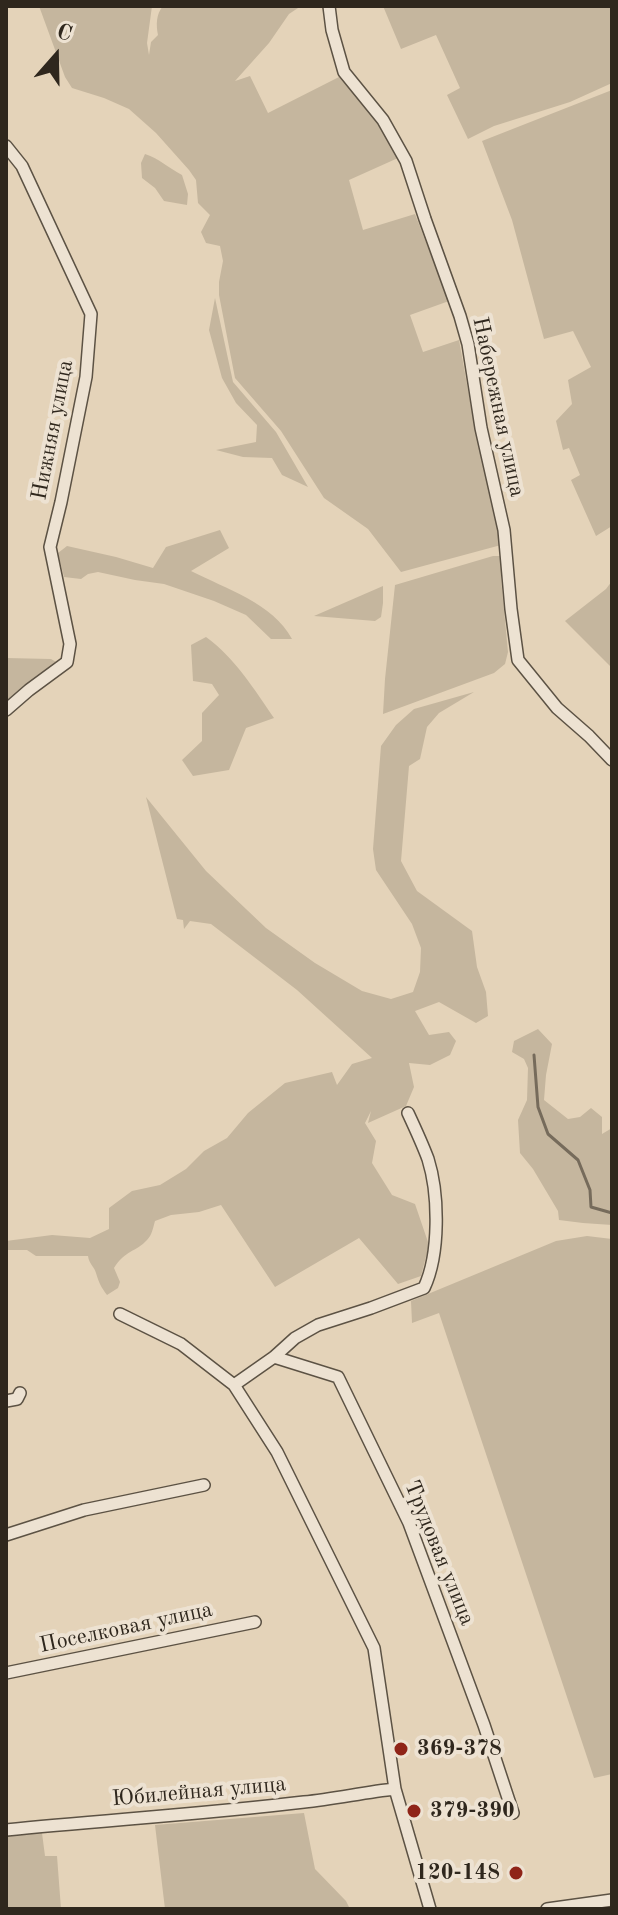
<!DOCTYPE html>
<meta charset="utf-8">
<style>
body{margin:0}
#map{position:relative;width:618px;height:1915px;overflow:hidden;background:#e4d3b9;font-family:"Old Standard TT",serif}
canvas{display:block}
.frame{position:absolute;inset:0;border:8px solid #2f271d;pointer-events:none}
.north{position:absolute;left:16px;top:16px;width:80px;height:80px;-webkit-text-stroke:6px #ede2d2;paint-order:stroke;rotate:20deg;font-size:22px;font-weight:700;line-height:32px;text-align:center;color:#2f271d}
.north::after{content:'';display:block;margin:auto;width:28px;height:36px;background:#2f271d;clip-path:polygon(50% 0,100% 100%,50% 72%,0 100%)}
</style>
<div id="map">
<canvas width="618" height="1915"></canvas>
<div class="frame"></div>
<div class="north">С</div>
</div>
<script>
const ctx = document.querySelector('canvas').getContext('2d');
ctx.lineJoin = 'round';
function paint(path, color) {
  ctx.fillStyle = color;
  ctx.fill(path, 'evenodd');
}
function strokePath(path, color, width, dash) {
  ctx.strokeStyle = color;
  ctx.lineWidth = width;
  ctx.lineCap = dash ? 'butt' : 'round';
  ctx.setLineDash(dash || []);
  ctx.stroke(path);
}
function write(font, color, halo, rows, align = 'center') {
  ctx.font = font + ' "Old Standard TT",serif';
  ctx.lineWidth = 8;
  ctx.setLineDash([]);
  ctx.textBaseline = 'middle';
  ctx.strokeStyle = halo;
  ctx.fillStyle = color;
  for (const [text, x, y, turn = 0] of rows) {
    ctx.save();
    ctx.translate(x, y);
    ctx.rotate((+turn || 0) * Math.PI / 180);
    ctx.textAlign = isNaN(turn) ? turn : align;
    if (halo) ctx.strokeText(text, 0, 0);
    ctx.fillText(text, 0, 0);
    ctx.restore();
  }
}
paint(new Path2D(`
 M39 6H152L147 43 149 55 151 42 158 35C156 25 156 14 163 6H301L289 14 269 43 235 81 250 76 268 113 339 77 381 125 398 158 349 180 363 230 415 214 449 301 410 315 423 352 459 340 475 429 500 533 501 545 401 572 368 529 324 498 281 431 235 378 219 295V282L223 261 220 246 206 243 201 232 210 215 198 203 196 180 189 170 156 133 129 109 104 98 72 88 65 77Z
 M383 6H612V83L570 102 494 126 468 139 447 95 460 88 436 35 401 49Z
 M612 90V526L596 536 571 480 580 475 569 448 563 450 556 421 572 404 568 380 591 367 573 331 544 339 512 220 482 141Z
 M145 154C160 159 167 167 182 175L188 194 187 205 164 201 155 188 142 178 141 163Z
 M215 298 233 382 276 432 308 487 282 475 272 458 243 457 216 450 256 442 257 425 236 403 222 378 209 330Z
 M220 530 229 548 191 571C226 589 273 603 292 639H271L246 615 214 601 164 584 135 580 98 572 88 574 81 579 64 577 58 553 67 546 116 557 153 568 166 547Z
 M493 556H503L501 578 508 652 505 664 494 673 383 714 385 679 395 585Z
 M612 581V668L565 621 606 589Z
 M383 586V603L381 617 375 621 314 616Z
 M206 637C235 658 254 689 274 718L246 728 229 770 193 776 182 760 202 741V713L219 695 212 684 193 681 191 645Z
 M6 658 51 659 58 663 6 703Z
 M474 692 439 713 427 727 420 759 409 766 401 861 417 891 472 931 477 967 486 992 488 1016 476 1023 439 1002 415 1011 429 1035 449 1032 456 1041 450 1055 430 1065 409 1063 414 1087 406 1106 368 1123 371 1111 365 1123 376 1141 372 1163 392 1195 415 1204 429 1245 421 1276 398 1284 359 1238 275 1287 221 1205 199 1212 171 1215 155 1221C153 1228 152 1235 147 1240 136 1252 125 1250 114 1268L120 1282 118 1288 107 1295C101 1287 99 1283 96 1273 94 1266 89 1264 88 1256H36L27 1250H6V1241L52 1235 90 1238 109 1229V1208L132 1191 160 1185 186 1169 204 1151 227 1138 248 1113 285 1083 332 1072 337 1085 352 1064 372 1058 297 990 211 924 190 921 184 929 183 920 177 919 146 797 206 871 266 928 315 963 362 991 391 999 413 992 420 972 421 948 412 924 376 870 373 849 381 746 396 725 414 709Z
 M538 1029 552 1044 546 1075 544 1100 568 1119 580 1117 591 1108 602 1117V1134L612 1128V1225L583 1223 559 1220 558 1211 533 1169 520 1153 518 1120 527 1100 528 1068 524 1059 512 1052 514 1041Z
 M587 1236 612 1239V1774L594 1778 439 1313 412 1323 411 1301 556 1241Z
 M304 1813 315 1869 346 1901 350 1909H165L155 1825Z
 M42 1833 45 1856H57L61 1909H6V1835Z`), '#c5b69e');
strokePath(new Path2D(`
 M534 1055 538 1107 548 1134 578 1160 590 1190 591 1207 612 1213`), '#766b5b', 3);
const street = new Path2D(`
 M329 6 332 30 344 72 383 120 406 161 425 219 460 316 468 344 481 428 504 530 511 609 518 660 557 708 589 736 612 760
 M6 146 22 166 91 314 86 377 61 502 50 547 70 644 67 662 29 690 6 710
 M120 1314 181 1344 234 1385 277 1452 374 1648 395 1789 430 1909
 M274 1357 338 1377 409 1523 484 1725 513 1813
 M234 1385 274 1357 295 1338 318 1325 371 1308 424 1288C440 1254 439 1194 428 1159 422 1143 415 1128 408 1113
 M6 1401 17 1399 20 1393
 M6 1535 84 1510 204 1485
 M6 1673 255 1622
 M6 1830C105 1820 205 1814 304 1802 335 1799 365 1792 395 1789
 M547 1909 612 1900`);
strokePath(street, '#5c5244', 14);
strokePath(street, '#ede2d2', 11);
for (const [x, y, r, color] of [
 [401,1749,8,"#8f2418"],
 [414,1811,8,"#8f2418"],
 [516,1873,8,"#8f2418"]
]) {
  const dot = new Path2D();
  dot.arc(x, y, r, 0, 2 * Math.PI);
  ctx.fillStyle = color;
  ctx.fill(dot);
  strokePath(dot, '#ede2d2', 3);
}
write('22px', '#2f271d', '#ede2d2', [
 ["Набережная улица",498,407,78],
 ["Нижняя улица",53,430,-79],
 ["Трудовая улица",439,1553,68],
 ["Поселковая улица",126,1628,-12],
 ["Юбилейная улица",199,1792,-5]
]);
write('bold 22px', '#2f271d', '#ede2d2', [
 ["369-378",417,1749],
 ["379-390",430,1811],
 ["120-148",500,1873,"right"]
], 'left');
</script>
